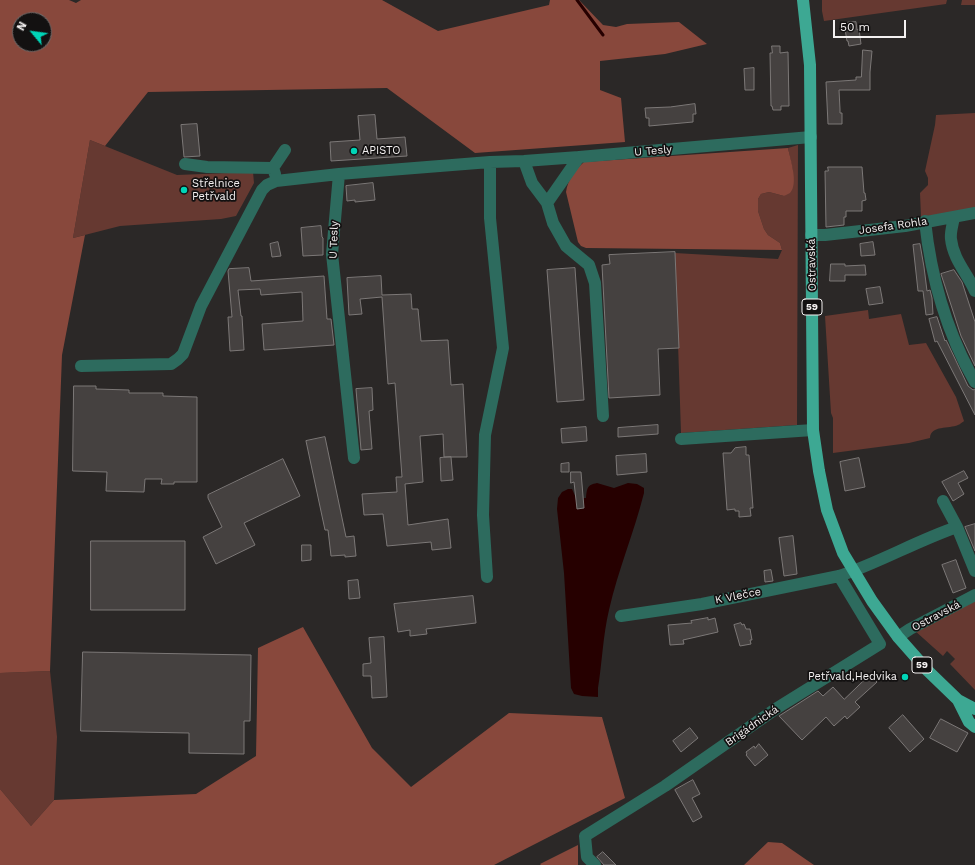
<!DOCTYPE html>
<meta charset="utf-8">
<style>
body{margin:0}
#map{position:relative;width:975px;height:865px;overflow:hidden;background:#2b2827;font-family:"Work Sans",sans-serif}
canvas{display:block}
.north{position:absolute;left:12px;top:12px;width:40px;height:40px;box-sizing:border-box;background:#131111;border:1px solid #6d6b6b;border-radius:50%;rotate:299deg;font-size:11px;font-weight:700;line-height:16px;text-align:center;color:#f4f1f1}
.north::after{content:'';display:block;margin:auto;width:14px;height:18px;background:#00d5b7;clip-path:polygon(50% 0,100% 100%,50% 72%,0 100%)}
.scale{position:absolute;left:833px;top:20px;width:73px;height:18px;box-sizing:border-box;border:2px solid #f4f1f1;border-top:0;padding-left:5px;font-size:12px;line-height:14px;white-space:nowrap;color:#f4f1f1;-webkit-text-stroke:3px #131111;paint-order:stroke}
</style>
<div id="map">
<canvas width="975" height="865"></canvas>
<div class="north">N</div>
<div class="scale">50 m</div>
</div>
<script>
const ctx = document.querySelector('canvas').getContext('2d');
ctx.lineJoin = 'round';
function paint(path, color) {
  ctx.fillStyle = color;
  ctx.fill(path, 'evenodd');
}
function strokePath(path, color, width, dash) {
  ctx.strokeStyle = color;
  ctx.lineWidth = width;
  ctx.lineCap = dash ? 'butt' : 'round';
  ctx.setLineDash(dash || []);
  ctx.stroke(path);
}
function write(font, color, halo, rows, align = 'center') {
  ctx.font = font + ' "Work Sans",sans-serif';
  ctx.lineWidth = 3.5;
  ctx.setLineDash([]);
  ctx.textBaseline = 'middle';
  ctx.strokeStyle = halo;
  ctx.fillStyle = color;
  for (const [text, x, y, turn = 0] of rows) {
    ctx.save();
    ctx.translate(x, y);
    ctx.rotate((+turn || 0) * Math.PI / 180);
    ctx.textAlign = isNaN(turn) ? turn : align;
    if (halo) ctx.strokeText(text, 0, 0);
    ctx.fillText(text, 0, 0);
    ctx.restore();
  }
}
paint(new Path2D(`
 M822 0H947L946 4 824 21 822 11Z
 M962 0H975V5H961Z
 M975 113V210L921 217 920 193 928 185V178L925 171 935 125 936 115Z
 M90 140 177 175 253 172 254 183 236 216 221 219 120 226 73 238Z
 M798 145 797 425 681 433 675 253 778 259 782 250 780 243 768 235 764 229 758 211V199L761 194 769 192 784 196 793 185V171L788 148Z
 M868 310 869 319 901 314 909 345 926 343 956 397 964 421C964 421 959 425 958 425 949 429 931 425 930 438L909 443 833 453V418L831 413 825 316Z
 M975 598V690L950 664 955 659 947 651 943 656 914 630Z
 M50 671 57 737 54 800 31 826 0 789V673Z`), '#663931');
paint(new Path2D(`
 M0 0H69L76 3 81 0H382L438 31 549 5 550 0H579L603 25 616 27 627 24 679 22 707 44 665 54 600 61V90L621 98 625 142 475 153 387 88 148 92 105 146 90 140 73 238 85 235 62 355 50 671 0 673ZM20 20H44V44H20Z
 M788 148C790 158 799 184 790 193 788 194 786 195 784 196L769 192 761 194 758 199V211L764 229 768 235 780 243 782 250 586 248 581 246 578 242 566 192C568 179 575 170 584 162Z
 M303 627 372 748 411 787 509 713 602 717 625 798 494 865H0V789L31 826 54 800 196 794 256 756 258 648Z
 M768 842 782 843 814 865H744Z
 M578 845V865H541L540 864Z`), '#88483c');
paint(new Path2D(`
 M597 483 614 488 628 483 637 484 644 488V493C634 533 618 570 609 610 603 635 602 663 598 688V697L582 696 574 694 571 688 564 573 557 509 558 498 562 492 568 489H572L576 498H586C587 488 587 485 597 483Z`), '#260000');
strokePath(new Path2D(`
 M577 0 603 35`), '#260000', 3);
const building = new Path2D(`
 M856 22 857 30 859 29 861 44 849 46 848 41H847L844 23Z
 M772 46H780V53L788 52 789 106H781V110H773L772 106H771L770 53H772Z
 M863 50 872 51 870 72V90H839L840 109V113H842V124H828L826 82 856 80V77H861Z
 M754 68V90H745L744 69Z
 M695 104 696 114H693V122L649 126V118H646L645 108 670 107Z
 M375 115 377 139 405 137 407 156 331 161 330 142 360 140 358 116Z
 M197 124 200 156 184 157 181 125Z
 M828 167H862L864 193H865L866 200 862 201V211H846V217H844V225L826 227 825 171H828Z
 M373 183 375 200 355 202V200L347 201 346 186Z
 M321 226 322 237 323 238V255L303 256 301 228Z
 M278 242 281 256 272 257 270 244Z
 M873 242 875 255 861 256 860 244Z
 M920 244 924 267 927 291 930 290 932 298 933 314 926 315 923 291H918L913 245Z
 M675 252 679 348 658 349 660 395 609 398 602 265 610 264 609 255Z
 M831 264H845V266L865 265 866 275H845V281H830Z
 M249 268 251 281 324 276 327 319H331L334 345 264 350 262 324 303 321 302 292 261 295 260 289 238 290 241 316H242L244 350 230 351 228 317H232L228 271 229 269Z
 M575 268 584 400 557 402 547 270Z
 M954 270 962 282 975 322V366L961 336 941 274Z
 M381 276 382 295 411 294 412 309H418L421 341 448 340 451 385 463 384 467 457H444L443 434 420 436 423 482 405 484 408 525 448 519 451 548 432 550 431 542 387 546 383 514 364 515 362 494 397 492 396 477H402L395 383 388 384 382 297 360 299 362 314 349 315 347 278Z
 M880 287 883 303 869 305 866 289Z
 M937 317 945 341 946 340 948 344 968 386 973 390 975 389V415L937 341 935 342 929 319Z
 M74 386H96V389L129 390V393H163V396L197 397V482H174V484H161L162 479H145L144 492 106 491 107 472 73 471Z
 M372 388 373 410 369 411 372 449 361 450 356 389Z
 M658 425V434L618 437V428Z
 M586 427 587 441 562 443 561 429Z
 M325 437 346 537 354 536 356 556 345 557V555L331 556 328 530H325L306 441Z
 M746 447V455H749L753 508H750L751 516 739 517V511H735V509L727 510 723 453H731L735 448Z
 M646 454 647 472 617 475 616 456Z
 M451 457 453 480 441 481 440 458Z
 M859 458 865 487 845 491 840 462Z
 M283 459 300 496 244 523 255 545 216 564 203 537 222 527 208 498V495Z
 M569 463V472H561V464Z
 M964 471 968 478 958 483 964 494 953 501 942 482Z
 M571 472H581L584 508 577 509 574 482 571 483Z
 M975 524V551L965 527Z
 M793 536 797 574 784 576 779 538Z
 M91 541H185V610H91Z
 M302 545H311V560L302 561Z
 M956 560 966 588 953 593 942 565Z
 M771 570 773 581 765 582 764 571Z
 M358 580 360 598 349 599 348 581Z
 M473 596 476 623 426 629 427 634 410 636V630L398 632 394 604Z
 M708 618V620L715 618 718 632 683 640 684 644 670 645 668 625 692 623 691 621Z
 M741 623 742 625 744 624 746 629H750L752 640H750L751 644 740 646 734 625Z
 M384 637 387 697 372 698 371 676H363V664L371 663 369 638Z
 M83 652 251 655 250 721H244V754L189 753V733L81 731Z
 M870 675 877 682 855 702 860 707 847 719 845 716 834 726 826 717 802 740 779 716 818 691 823 696 833 687 844 699Z
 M903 715 924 739 910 752 889 728Z
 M941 719 968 733 957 752 930 738Z
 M690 728 698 738 681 752 673 741Z
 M759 744 768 755 755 766 746 755 747 754 746 752 754 746 755 748Z
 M693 780 700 794 692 798 702 817 693 822 675 790Z
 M603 852 616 865H604L597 857Z`);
paint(building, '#454140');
strokePath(building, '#7c7877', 1);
strokePath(new Path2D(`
 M524 161 532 183 547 203 553 223 566 246 589 265 595 283 603 416
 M185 164 207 167 273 168
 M275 174 273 168 285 150
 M547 203 579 157
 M954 217C953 224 950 232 951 239 953 259 967 273 975 291
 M925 221C931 278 947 333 975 382
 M811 235H825L905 226 975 213
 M81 366 171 364 178 359 183 354 201 306 262 190 267 185 276 181 339 174
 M681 439 813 430
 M354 458 332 254 339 174 490 162 524 161 579 157 811 137
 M943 501 957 527
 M487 577 483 515 485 435 503 348 490 218V162
 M621 616 702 604 839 576C879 563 916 541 957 527L975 571
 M898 637 910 629 975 595
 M595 865 587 857 585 836 665 786 777 708 880 644 839 576`), '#2d6b5e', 12);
strokePath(new Path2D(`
 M803 0 810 65 813 430 819 471 827 510 843 553 872 601 898 637 928 671 958 700 969 722 975 727
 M958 700 975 709`), '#3da893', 12);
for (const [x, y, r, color] of [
 [354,151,4,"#00d5b7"],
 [184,190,4,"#00d5b7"],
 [905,677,4,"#00d5b7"]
]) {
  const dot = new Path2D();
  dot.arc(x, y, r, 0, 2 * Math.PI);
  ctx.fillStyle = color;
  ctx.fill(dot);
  strokePath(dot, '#131111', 1.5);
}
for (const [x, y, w] of [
 [812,307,20],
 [922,665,20]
]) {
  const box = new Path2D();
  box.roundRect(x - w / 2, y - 8, w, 16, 3);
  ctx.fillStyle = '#131111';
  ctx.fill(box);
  strokePath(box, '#f4f1f1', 1);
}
write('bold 10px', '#f4f1f1', null, [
 ["59",812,307],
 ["59",922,665]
]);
write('11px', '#f4f1f1', '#131111', [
 ["APISTO",362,151],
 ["Střelnice",192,184],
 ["Petřvald",192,197],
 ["Petřvald,Hedvika",897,677,"right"]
], 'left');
write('11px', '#f4f1f1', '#131111', [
 ["U Tesly",653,151,-5],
 ["Josefa Rohla",893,226,-8],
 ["U Tesly",334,240,-88],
 ["Ostravská",812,265,-91],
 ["K Vlečce",738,596,-11],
 ["Ostravská",936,616,-28],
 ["Brigádnická",752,726,-35]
]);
</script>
